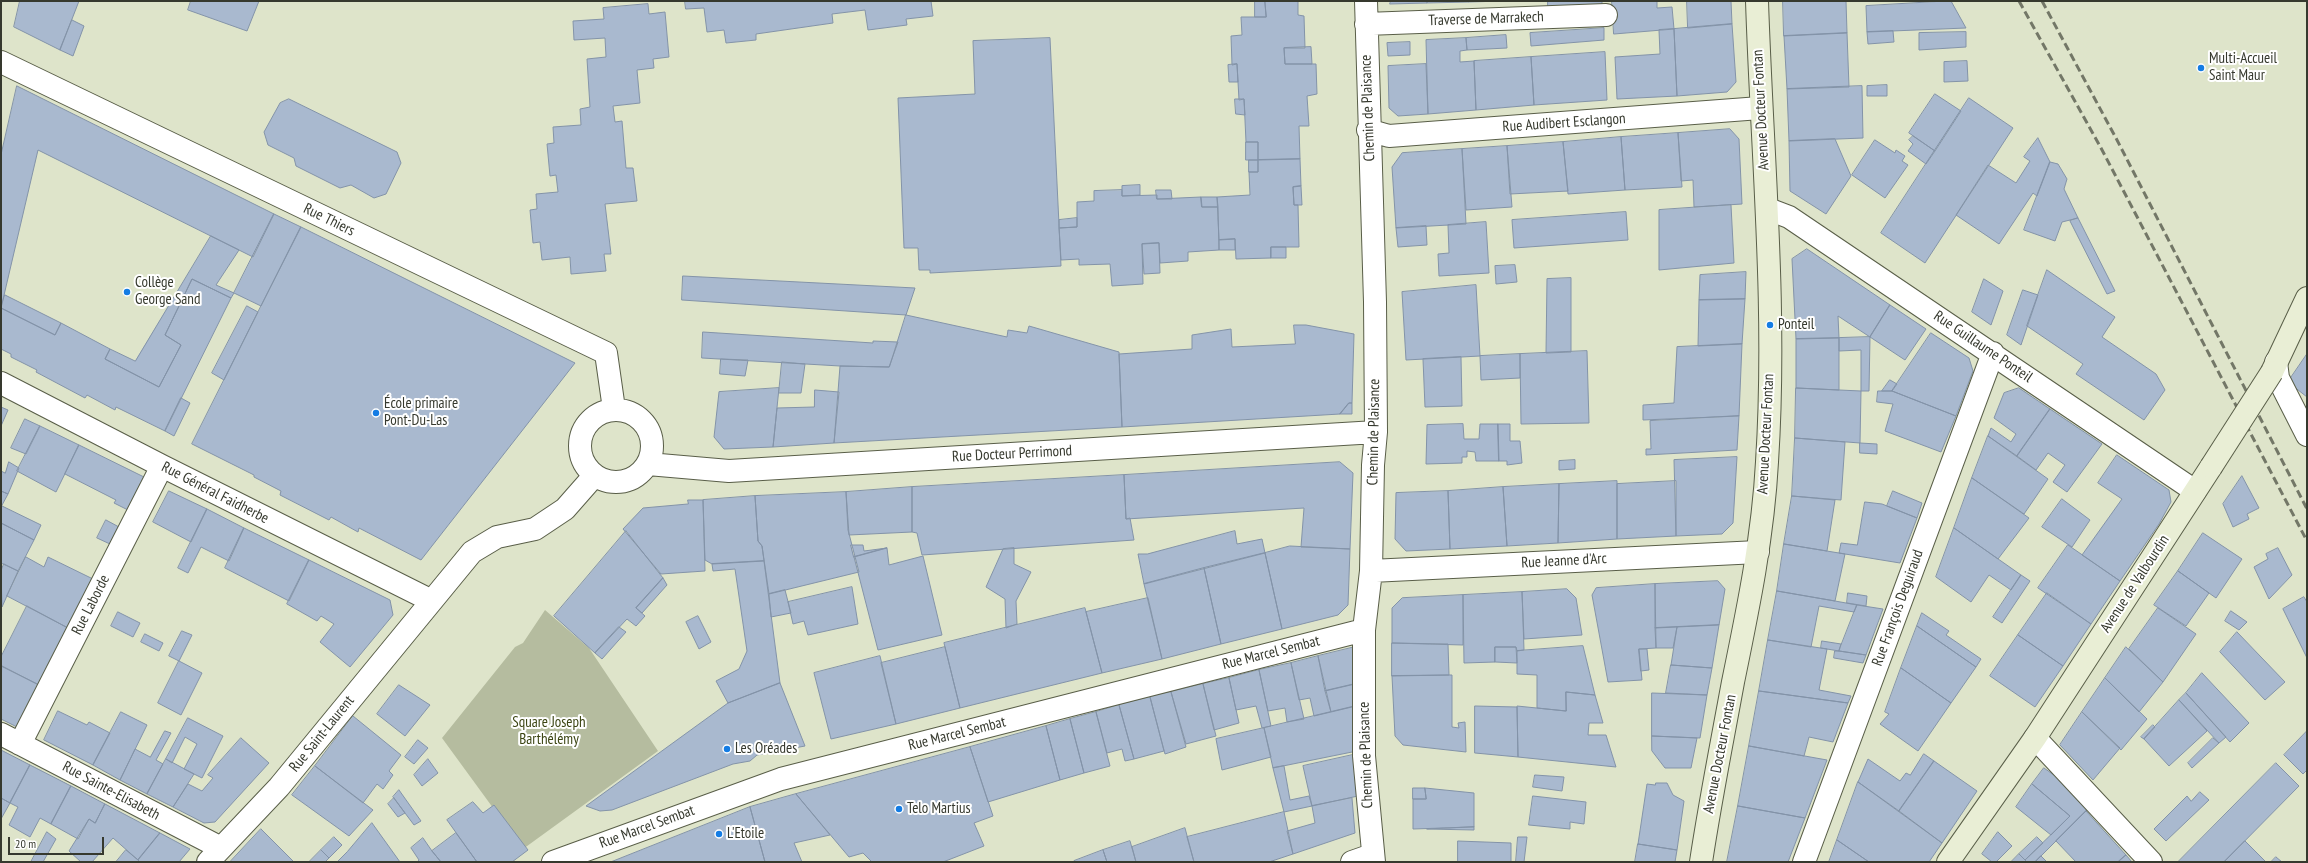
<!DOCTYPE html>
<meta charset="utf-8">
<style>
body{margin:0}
#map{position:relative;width:2308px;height:863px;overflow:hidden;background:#dee4ca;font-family:"PT Sans Narrow",sans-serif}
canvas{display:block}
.frame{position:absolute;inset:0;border:2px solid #36392e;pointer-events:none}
.scale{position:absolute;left:8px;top:837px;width:96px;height:18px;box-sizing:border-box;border:2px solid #36392e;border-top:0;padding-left:5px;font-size:12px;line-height:14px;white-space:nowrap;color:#36392e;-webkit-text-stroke:3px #fff;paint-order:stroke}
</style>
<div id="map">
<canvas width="2308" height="863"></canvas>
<div class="frame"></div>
<div class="scale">20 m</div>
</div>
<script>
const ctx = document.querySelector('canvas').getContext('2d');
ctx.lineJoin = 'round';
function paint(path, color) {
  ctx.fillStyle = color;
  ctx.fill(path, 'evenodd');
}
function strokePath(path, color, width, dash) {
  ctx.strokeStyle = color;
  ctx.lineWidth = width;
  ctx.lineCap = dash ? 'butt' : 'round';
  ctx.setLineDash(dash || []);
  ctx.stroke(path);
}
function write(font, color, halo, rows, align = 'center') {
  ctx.font = font + ' "PT Sans Narrow",sans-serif';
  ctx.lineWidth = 4;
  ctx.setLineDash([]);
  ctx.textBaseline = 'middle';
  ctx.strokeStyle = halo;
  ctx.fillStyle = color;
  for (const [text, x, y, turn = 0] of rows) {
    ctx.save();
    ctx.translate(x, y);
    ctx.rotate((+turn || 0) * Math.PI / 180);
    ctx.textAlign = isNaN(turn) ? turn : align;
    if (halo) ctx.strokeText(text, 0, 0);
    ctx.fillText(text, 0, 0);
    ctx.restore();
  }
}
paint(new Path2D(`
 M545 610 589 648 658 751 523 849 442 738 515 647 523 643Z`), '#b5bc9f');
const building = new Path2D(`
 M20 1H79L60 50 14 27Z
 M191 1H259L247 31 188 10Z
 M685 1H931L933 16 906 19 907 25 868 30 865 10 832 14 833 23 756 34V40L726 43 724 30 707 32 704 8 686 9Z
 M1255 1H1265L1266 17H1255Z
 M1265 1H1298V15L1304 16 1305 48H1284L1285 64H1316L1317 94 1307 96 1309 126H1299L1300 159 1258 160V142H1246L1244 99 1239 100 1237 64 1232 65 1231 36 1242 35 1241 17H1266Z
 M1391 1H1428L1427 3 1390 4Z
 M1428 1H1469V2L1427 3Z
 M1469 1H1503L1469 2Z
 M1548 1H1602V11H1548Z
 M1612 1H1657V8L1672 7 1674 29 1614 34Z
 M1687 1H1731L1732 24 1688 28Z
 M1783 1H1846L1847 33 1784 36Z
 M1951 1 1966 28 1867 32 1866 6Z
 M648 4 649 14 665 12 669 57 653 59 654 68 637 70 640 103 613 106 615 122 622 121 626 168H633L637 201 605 204 611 254H604L606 271 571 274 570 257 542 260 540 242 533 243 530 210 537 209 536 194 558 192 556 175 550 176 547 144 554 143 553 127 581 125 580 109 590 107 587 59 606 57 605 38 574 40 573 21 604 19 603 8Z
 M72 20 84 26 73 56 60 50Z
 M1732 24 1736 82 1727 92 1677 96 1674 29Z
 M1604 28V40L1531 46 1530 33Z
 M1674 29 1677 96 1617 99 1615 57 1660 54 1659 30Z
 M1893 31 1894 42 1868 44 1867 32Z
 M1966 32V47L1919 50V33Z
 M1847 33 1849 87 1787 89 1784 36Z
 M1506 35 1507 48 1467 50 1466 38Z
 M1050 38 1061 266 930 273V270H919L918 248H904L898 98 975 94 973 41Z
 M1466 38 1467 50 1460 51V62L1474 61 1476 110 1428 114 1426 40Z
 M1410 42V55L1388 56 1387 43Z
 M1311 47 1312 64H1285L1284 48Z
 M1605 52 1607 100 1534 105 1531 57Z
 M1531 57 1534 105 1476 110 1474 61Z
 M1967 61 1968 81 1944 82V62Z
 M1237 64 1238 82H1229L1228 65Z
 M1426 64 1428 114 1398 116 1389 108 1388 66Z
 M1887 85V96H1867V86Z
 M17 86 274 214 253 257 38 150 1 308 55 335 61 323 110 349 105 359 159 387 181 345 165 335 192 279 231 298 165 431 116 407 115 410 87 395 85 398 36 372 37 370 11 357V354L1 349V155Z
 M1862 86 1863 138 1789 141 1787 89Z
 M1935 94 1961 111 1935 151 1909 133Z
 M1969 98 2013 128 1925 263 1881 233Z
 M289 99 397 152 401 163 386 194 374 198 351 185 340 188 296 166 294 158 268 145 264 132 280 103Z
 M1235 99H1244L1245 115 1236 114Z
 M1730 129 1739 139 1742 204 1694 207 1693 180 1681 181 1678 133Z
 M1678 133 1682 187 1625 190 1621 137Z
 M1913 136 1935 151 1926 164 1908 151 1913 144 1909 140Z
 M1621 137 1625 190 1568 194 1563 142Z
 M2038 138 2050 162 2037 196 2033 193 1999 244 1956 215 1988 165 2016 183 2030 161 2024 157Z
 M1835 139 1851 176 1826 214 1790 191 1789 141Z
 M1875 140 1895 153 1896 150 1905 156 1902 161 1908 165 1885 198 1852 175Z
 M1246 142H1258V160H1246Z
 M1563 142 1568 191 1510 194 1507 146Z
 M1507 146 1512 207 1466 210 1462 149Z
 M1462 149 1466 224 1396 228 1392 167 1402 153Z
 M1300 159 1301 186 1293 187 1294 205H1298L1299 247H1271V258L1236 259 1235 239 1219 240 1217 197 1250 195 1249 172H1258V160Z
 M1249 160H1258V172H1249Z
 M2050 162 2058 164 2067 179 2064 189 2078 218 2062 222 2055 241 2024 230Z
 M1140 185V195L1122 196V186Z
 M1301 186 1302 205H1294L1293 187Z
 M1122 190V196L1157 195V199L1201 197 1202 207H1218L1219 250 1188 252V261L1160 263 1159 243 1142 244 1143 284 1112 286 1110 264 1079 265V259L1061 260 1059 228 1077 227V202L1094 201V191Z
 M1156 190H1171L1172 199H1157Z
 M1201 197H1217L1218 207H1202Z
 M1731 205 1734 263 1659 270V210Z
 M1626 212 1628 240 1514 248 1512 220Z
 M274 214 301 227 261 306 234 293Z
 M1077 218V227L1059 228V220Z
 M2078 218 2115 291 2107 294 2070 221Z
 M1486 222 1489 273 1439 276 1438 254 1449 253 1448 225Z
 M1426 226 1427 245 1398 247 1396 228Z
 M301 227 575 363 421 560 359 528 358 532 331 517 329 520 280 495 281 491 254 477V475L192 444Z
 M211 236 239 250 216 285 234 293 231 298 192 279 165 335 181 345 159 387 105 359 110 349 135 361Z
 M1235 239V250H1219V240Z
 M1159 243 1160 273 1144 274 1142 244Z
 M1271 247H1286V258H1271Z
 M1807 249 1890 305 1870 337 1838 316 1839 338 1796 339 1792 259Z
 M1515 265 1517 282 1496 284 1495 266Z
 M2047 270 2115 317 2102 337 2156 374 2165 390 2144 420 2076 374 2083 364 2027 326Z
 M1746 272 1745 299 1699 300 1700 275Z
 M683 276 915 288 906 315 682 300Z
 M1571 278V352L1546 353 1547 279Z
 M1984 279 2003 291 1991 325 1972 312Z
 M1476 285 1480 356 1406 360 1402 292Z
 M2023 290 2038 295 2021 345 2007 335Z
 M5 295 61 323 55 335 1 308Z
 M1745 299 1742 344 1698 346 1699 300Z
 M1890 305 1926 329 1905 360 1870 337Z
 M247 306 258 312 224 380 212 373Z
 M906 315 1007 337 1008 330 1027 333 1029 326 1119 352 1122 427 834 443 840 366 889 367Z
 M1294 325H1306L1354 334 1352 403H1349L1340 414 1122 427 1119 354 1192 349V335L1231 329 1232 347 1295 344Z
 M703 332 873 343V341L898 342 889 367 840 366 702 358Z
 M1931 333 1969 358 1973 371 1956 416 1892 391Z
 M1870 337 1869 391H1861V350L1839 351V338Z
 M1839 338V390L1796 388V339Z
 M1742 344 1739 416 1643 420V405L1674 403 1677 347Z
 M1587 351 1589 423 1521 424 1520 354Z
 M1520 354V378L1481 380 1480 356Z
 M2307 354V397L2288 382Z
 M1461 357 1462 406 1425 407 1423 359Z
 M721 359 748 360 745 376 720 374Z
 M782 362 805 364 801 393H779Z
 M1890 380 1897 384 1892 391H1882Z
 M779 388 773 447 724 449 714 437 719 392Z
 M1796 388 1861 391 1860 443 1795 438Z
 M2019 388 2050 409 2017 456 1988 436 1991 428 2011 442 2016 434 1994 418 2004 393Z
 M815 390 839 392 834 443 773 447 777 408 814 407Z
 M1878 391H1892L1956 416 1941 452 1885 431 1893 404 1877 402Z
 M181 398 190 403 174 436 165 431Z
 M1349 403H1352V414H1340Z
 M1 407 8 410 1 426Z
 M2050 409 2102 444 2067 492 2053 482 2065 465 2048 453 2036 470 2017 456Z
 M1739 416 1737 450 1646 455V449H1651L1650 421Z
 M25 419 40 426 26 454 11 448Z
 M1463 424 1464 439H1479L1480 424H1498L1499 461H1476L1475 452 1467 451V457H1462V463L1426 464 1427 425Z
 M1498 424H1510V441H1520L1522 463 1507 465V461H1499Z
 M40 426 79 445 56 492 17 471Z
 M1988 436 2048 479 2024 514 1972 478Z
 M1795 438 1845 442 1841 500 1792 496Z
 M1860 443 1877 444V454L1860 453Z
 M79 445 144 477 128 510 114 503 116 500 65 474Z
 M2117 455 2169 490 2171 502 2159 524 2120 581 2082 555 2122 499 2098 483Z
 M1737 457 1733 523 1722 534 1676 536 1674 460Z
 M1575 460V469L1559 470V461Z
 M9 462 19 468 8 494 1 491V471L5 473Z
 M1340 462 1353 473 1350 549 1301 547 1304 508 1126 519 1124 475Z
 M1124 475 1126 519 1130 518 1134 540 922 555 917 533 912 532V487Z
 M2242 476 2259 508 2247 514 2249 519 2233 527 2223 504Z
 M1972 478 2029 518 1998 559 1954 528Z
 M1617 481V539L1558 543 1559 484Z
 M1676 481V536L1617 539V484Z
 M1559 484 1558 543 1507 546 1503 487Z
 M912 487V532L849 535 846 492Z
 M1503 487 1507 546 1450 549 1448 491Z
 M1 491 8 494 1 507Z
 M169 491 207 509 191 542 153 522Z
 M1448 491 1450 549 1406 551 1395 539 1396 493Z
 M1893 491 1922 503 1917 518 1887 506Z
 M846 492 848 530 859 572 769 594 762 546 758 541 755 496Z
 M755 496 758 541 762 546 764 561 712 564 705 560 703 500Z
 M1792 496 1835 500 1827 551 1784 544Z
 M2062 499 2090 520 2072 547 2042 527Z
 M688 500H703L705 571 661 574 623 529 643 508 688 504Z
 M1865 502 1882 504 1917 518 1900 563 1839 553 1841 543 1857 545Z
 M2 506 41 525 34 540 1 523Z
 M207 509 244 528 229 561 201 547 188 573 178 568Z
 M106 520 119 527 110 544 97 538Z
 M1 523 34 540 18 571 1 563Z
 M244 528 309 560 289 601 225 568Z
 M1954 528 2021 575 2011 590 1989 575 1971 602 1936 577Z
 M626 531 663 578 636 608 645 616 636 626 627 619 595 653 554 616Z
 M1235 531 1237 544 1262 539 1265 553 1144 584 1138 554H1147Z
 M2203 533 2242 559 2216 598 2178 571Z
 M1784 544 1845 554 1835 601 1777 591Z
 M851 545H863L864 551 887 548 854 557Z
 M2068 545 2120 581 2091 624 2038 588Z
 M1290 546 1350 549 1348 605 1338 615 1282 629 1265 553Z
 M887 548 889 565 923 556 942 635 878 650 854 557Z
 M1014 548V564L1031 572 1016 601 1017 624 1006 628 1005 599 986 587 1003 549Z
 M2278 548 2292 575 2269 599 2254 567 2268 559 2266 554Z
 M1265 553 1282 629 1221 644 1204 568Z
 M26 557 44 567 48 557 93 579 68 628 7 596Z
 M309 560 390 600 393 615 350 667 320 642 334 624 321 616 317 621 287 604Z
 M764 561 780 683 728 703 716 681 739 669 747 651 735 569 713 571 712 564Z
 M4 564 18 571 2 607 1 571Z
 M1204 568 1221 644 1162 659 1144 584Z
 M2178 571 2209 593 2186 626 2154 605Z
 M2021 575 2030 581 2002 623 1993 617Z
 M663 578 667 585 642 613 636 608Z
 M1718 581 1725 589 1719 625 1655 628V584Z
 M1655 584 1656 648 1639 649 1642 680 1608 682 1592 595 1596 588Z
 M852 587 858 624 808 635 804 621 793 624 788 602Z
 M1567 589 1576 598 1582 635 1524 639 1522 592Z
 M785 590 791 613 771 617 769 594Z
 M1777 591 1835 601 1857 605 1854 612 1819 606 1811 647 1768 640Z
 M1522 592 1524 650 1517 651 1516 647H1495V662L1464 663 1463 595Z
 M1848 593 1867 596 1866 606 1847 603Z
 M2047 593 2091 624 2063 666 2018 635Z
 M1463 595V645L1392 643V608L1402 598Z
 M2304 597 2307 602V658L2283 609Z
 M1148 598 1162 659 1102 673 1086 612Z
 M1857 605 1883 609 1866 655 1839 651Z
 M27 606 68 628 39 685 1 666V657Z
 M1085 608 1102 673 960 708 944 643Z
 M2158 608 2196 634 2163 682 2129 649Z
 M2231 611 2247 622 2239 630 2225 621Z
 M118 612 140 623 133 637 111 626Z
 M1922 613 1949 631 1946 635 1981 659 1976 667 1917 626Z
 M698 616 711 642 699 649 686 622Z
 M1719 625 1712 668 1671 665 1677 627Z
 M1917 626 1976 667 1951 703 1901 668Z
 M619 627 626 632 602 659 595 653Z
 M1677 627 1673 648H1656L1655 628Z
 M182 631 192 635 179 661 169 656Z
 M2237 632 2285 682 2265 700 2220 652Z
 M145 634 163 643 159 651 141 642Z
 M2018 635 2063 666 2035 707 1990 676Z
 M1768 640 1827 649 1819 690 1851 696 1848 703 1759 691Z
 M1822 641 1841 644 1839 651 1821 648Z
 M1392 643 1448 644 1449 675 1392 676Z
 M1583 646 1595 695 1566 692V711L1537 708V675L1517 674V651Z
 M945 647 960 708 896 724 881 663Z
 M1355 647V684L1325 691 1318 656Z
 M1495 647H1516L1517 663 1495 662Z
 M2126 647 2163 682 2139 712 2105 678Z
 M1639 649H1647L1649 670 1641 671Z
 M1835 651H1839L1866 655 1863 663 1834 658Z
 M880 656 896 724 831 739 814 673Z
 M1318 656 1331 712 1314 716 1310 698 1299 700 1291 663Z
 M179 661 202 673 181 715 158 703Z
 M1291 663 1304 719 1287 722 1285 708 1268 711 1259 670Z
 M1671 665 1712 668 1707 695 1666 693Z
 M2 666 39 685 17 727 1 719Z
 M1901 668 1951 703 1918 751 1880 724 1889 714 1885 712Z
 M1259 670 1271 726 1262 728 1256 706 1236 710 1229 678Z
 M2202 673 2249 723 2230 742 2186 693Z
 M1449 675H1452V727L1459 728 1458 723 1465 722 1466 752 1403 745 1395 736 1392 676Z
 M1229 678 1239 723 1214 730 1203 684Z
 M2105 678 2147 719 2121 750 2082 712Z
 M780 683 805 746 757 755 750 761 733 764 612 810 600 811 586 806 728 703Z
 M1203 684 1216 736 1186 744 1171 692Z
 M1355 684 1356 706 1331 712 1325 691Z
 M399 685 430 705 405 736 377 714Z
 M1759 691 1848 703 1833 742 1809 737 1804 756 1749 746Z
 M1171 692 1186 747 1165 754 1150 697Z
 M1566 692 1595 695 1603 723H1589L1588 735H1606L1616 767 1518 757 1517 706 1566 711Z
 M1652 693 1707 695 1700 738 1652 736Z
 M2186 693 2226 737 2219 743 2179 700Z
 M1150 697 1164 751 1134 759 1119 705Z
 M2179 700 2207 731 2169 766 2144 739Z
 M1119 705 1134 759 1125 761 1122 749 1107 753 1096 712Z
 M1356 706 1357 751 1273 768 1264 728Z
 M1475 706 1517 707 1518 757 1475 753Z
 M58 711 87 725 89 722 110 733 93 765 44 740Z
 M121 712 147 725 120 780 93 765Z
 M1096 712 1110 766 1084 773 1070 719Z
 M2082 712 2120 748 2093 780 2060 745Z
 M353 716 401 755 389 771 393 775 383 789 377 784 363 803 315 766Z
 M188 718 223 736 202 778 184 769 197 744 185 737 172 763 166 759Z
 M1070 719 1084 773 1060 780 1046 726Z
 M2153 725 2155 727 2144 739 2141 737Z
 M1046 726 1060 780 988 802 970 747Z
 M1264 728 1271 757 1222 770 1216 739Z
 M165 731 171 733 156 760 163 764 147 794 120 780 135 749 150 757Z
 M2307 731V770L2303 774 2284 755Z
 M1652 736 1697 738 1691 768H1665L1652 751Z
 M241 738 269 763 215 822 204 823 173 807 188 784 202 791 213 778 208 775Z
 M2213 738 2219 743 2192 768 2188 763Z
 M418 740 428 748 414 764 405 757Z
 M1749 746 1827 760 1805 818 1738 806Z
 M970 747 993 816 974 823 984 846 943 862H872L863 853 849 857 796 794Z
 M1 750 30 765 10 803 1 798Z
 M1357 754 1358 796 1312 806 1303 766Z
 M1924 754 1934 761 1899 811 1858 782 1868 759 1900 781 1906 773 1910 775Z
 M166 759 194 774 173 807 147 794Z
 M428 759 438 773 422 786 414 775Z
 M1934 761 1977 791 1942 843 1899 811Z
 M2276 763 2299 786 2224 862H2178Z
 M30 765 71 786 51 824 40 818 30 837 9 825 18 807 10 803Z
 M315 766 373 810 349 836 292 795Z
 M1284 766 1290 800 1309 796 1312 806 1284 812 1273 768Z
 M2044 768 2058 778 2089 808 2035 862H2027L2025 860 2070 816 2032 784Z
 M1535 775 1564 777 1562 791 1533 787Z
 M1858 782 1942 843 1929 862H1869L1837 840Z
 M1656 783H1667L1673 795 1684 801 1677 850 1638 844 1647 784 1655 785Z
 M2032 784 2070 816 2051 835 2016 807Z
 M71 786 105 804 95 823 89 819 78 839 51 824Z
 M1413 788H1425L1426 799H1413Z
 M1425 788 1474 793V827L1413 829V799H1426Z
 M399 790 421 821 414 825 393 797Z
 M2200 792 2209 800 2166 841 2154 829 2187 796 2191 801Z
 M796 794 830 835 794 843 802 862H765L750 807Z
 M1533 796 1586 802 1584 824 1570 822V829L1529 825Z
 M1 798 10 803 1 819Z
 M394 798 405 813 398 817 388 804Z
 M1352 798 1355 833 1293 854 1287 831 1315 823 1312 806Z
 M473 802 483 813 494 805 528 850 512 862H477L447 820Z
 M105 804 160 833 138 860 113 838 92 862H81L69 851 89 819 95 823Z
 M1738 806 1805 818 1788 862H1727Z
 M750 807 765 862H611Z
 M2086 811 2126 855 2118 862H2076L2056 841Z
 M1284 812 1293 854 1269 862H1194L1187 837Z
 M372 823 400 862H337L347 852Z
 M1474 827V830L1427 829Z
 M1185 828 1194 862H1136L1132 847Z
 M261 829 294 862H230Z
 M47 832 56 839 43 862H31Z
 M1998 832 2012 846 1996 862H1992L1982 854Z
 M160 833 190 849 179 862H140L138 860Z
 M456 833 477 862H441L432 851Z
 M334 837 342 845 329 858 321 850Z
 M1518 837H1527L1524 862H1516Z
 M2037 837 2043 843 2025 860 2019 854Z
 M423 838 432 851 441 862H417L419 860 411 848Z
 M1837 840 1869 862H1829Z
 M1130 841 1136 862H1107L1103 850Z
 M1458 841 1511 843V862H1458Z
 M2245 841 2266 862H2224Z
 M1638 844 1677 850 1675 862H1635Z
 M126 850 138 860 140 862H116Z
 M321 850 329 858 325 862H309Z
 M1103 850 1107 862H1074V861Z
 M2019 854 2027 862H2011Z
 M2126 855 2132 862H2118Z
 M2041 856 2046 861 2045 862H2035Z
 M2276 857 2282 862H2271Z`);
paint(building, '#a9b9cf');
strokePath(building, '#8393a8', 1);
const street = new Path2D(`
 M1366 1 1375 302 1376 432 1373 465 1371 571 1364 630V756L1374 862
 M1366 24 1606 15
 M1 62 606 353 614 409
 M1368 130 1389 136 1760 108
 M1768 209 1789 217 2195 491
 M2276 362 2278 378 2307 435
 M1 383 162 466 430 600
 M580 446a36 36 0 1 1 72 0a36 36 0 1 1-72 0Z
 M648 464 729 471 1376 432
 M1371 571 1758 552
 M1 734 221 848
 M2035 738 2151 862
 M20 744 162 466
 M208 862 279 787 472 552 497 537 535 529 565 509 594 476
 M553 862 781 779 1364 630
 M1352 862 1372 855
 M1804 862 1993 353`);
const secondary = new Path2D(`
 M2272 372 2307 298
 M1701 862C1710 802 1722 742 1733 682 1748 609 1763 537 1767 462 1777 308 1762 155 1757 1
 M1948 862 2035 738 2211 467`);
strokePath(street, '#595e48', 24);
strokePath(secondary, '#595e48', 24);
strokePath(street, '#fff', 22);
strokePath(secondary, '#e9eed5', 22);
strokePath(new Path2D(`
 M2019 1 2101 148 2307 541
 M2042 1 2117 140 2307 509`), '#737767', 3, [8, 4]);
const secondaryBridge = new Path2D(`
 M2211 467 2272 372`);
strokePath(secondaryBridge, '#595e48', 24, []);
strokePath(secondaryBridge, '#e9eed5', 22);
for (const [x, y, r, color] of [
 [2201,68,4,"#147ce4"],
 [127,292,4,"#147ce4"],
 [1770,325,4,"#147ce4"],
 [376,413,4,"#147ce4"],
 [727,749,4,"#147ce4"],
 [899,809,4,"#147ce4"],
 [719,834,4,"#147ce4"]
]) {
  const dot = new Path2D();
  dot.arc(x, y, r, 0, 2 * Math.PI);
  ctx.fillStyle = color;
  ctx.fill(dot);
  strokePath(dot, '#fff', 1.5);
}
write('15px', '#36392e', '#fff', [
 ["Traverse de Marrakech",1486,19,-2],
 ["Chemin de Plaisance",1368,108,-92],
 ["Avenue Docteur Fontan",1761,110,-93],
 ["Rue Audibert Esclangon",1564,123,-4],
 ["Rue Thiers",329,220,26],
 ["Rue Guillaume Ponteil",1983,347,34],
 ["Chemin de Plaisance",1374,432,-89],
 ["Avenue Docteur Fontan",1766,434,-87],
 ["Rue Docteur Perrimond",1012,454,-3],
 ["Rue Général Faidherbe",215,493,27],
 ["Rue Jeanne d'Arc",1564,561,-3],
 ["Avenue de Valbourdin",2135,584,-57],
 ["Rue Laborde",91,605,-63],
 ["Rue François Deguiraud",1898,608,-70],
 ["Rue Marcel Sembat",1271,653,-14],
 ["Rue Saint-Laurent",322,734,-51],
 ["Rue Marcel Sembat",957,734,-14],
 ["Avenue Docteur Fontan",1720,754,-79],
 ["Chemin de Plaisance",1366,755,-92],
 ["Rue Sainte-Elisabeth",111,791,28],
 ["Rue Marcel Sembat",647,827,-20]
]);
write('15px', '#36392e', '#fff', [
 ["Multi-Accueil",2209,59],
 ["Saint Maur",2209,76],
 ["Collège",135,283],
 ["George Sand",135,300],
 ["Ponteil",1778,325],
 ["École primaire",384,404],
 ["Pont-Du-Las",384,421],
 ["Les Oréades",735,749],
 ["Telo Martius",907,809],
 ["L'Etoile",727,834]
], 'left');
write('15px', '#3c4513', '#fff', [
 ["Square Joseph",549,723],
 ["Barthélémy",549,740]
]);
</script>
